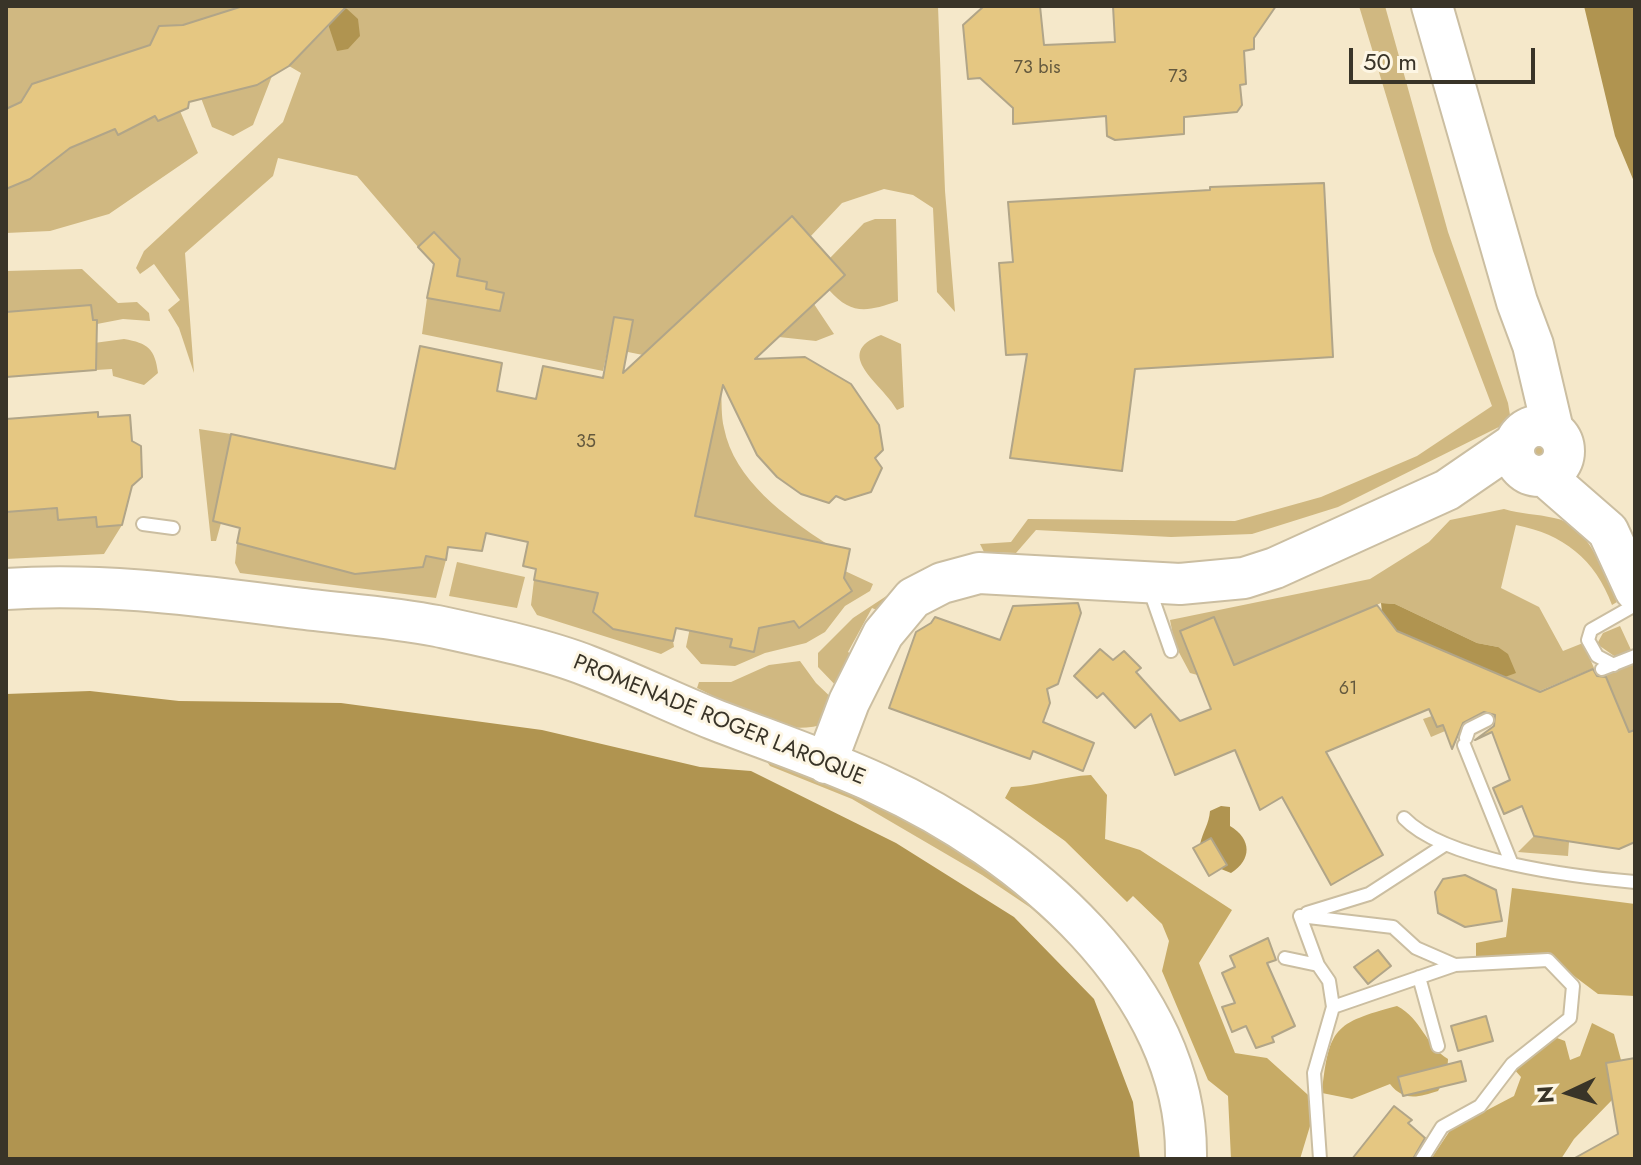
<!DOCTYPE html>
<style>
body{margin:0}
#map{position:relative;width:1641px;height:1165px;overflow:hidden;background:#f5e8ca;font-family:Jost,sans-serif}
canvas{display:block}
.frame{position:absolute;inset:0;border:8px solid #393428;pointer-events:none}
.north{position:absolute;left:1529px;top:1053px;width:80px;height:80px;-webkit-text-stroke:6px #fdf6e4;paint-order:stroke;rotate:266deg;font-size:22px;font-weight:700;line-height:32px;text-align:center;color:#393428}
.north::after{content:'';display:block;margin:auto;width:28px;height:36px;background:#393428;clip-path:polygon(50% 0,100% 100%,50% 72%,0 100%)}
.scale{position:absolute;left:1349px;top:48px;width:186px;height:36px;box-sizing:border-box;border:4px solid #393428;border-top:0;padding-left:10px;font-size:24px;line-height:28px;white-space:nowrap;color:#393428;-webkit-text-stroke:6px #fdf6e4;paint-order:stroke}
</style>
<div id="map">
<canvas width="1641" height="1165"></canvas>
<div class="frame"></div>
<div class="north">N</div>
<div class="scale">50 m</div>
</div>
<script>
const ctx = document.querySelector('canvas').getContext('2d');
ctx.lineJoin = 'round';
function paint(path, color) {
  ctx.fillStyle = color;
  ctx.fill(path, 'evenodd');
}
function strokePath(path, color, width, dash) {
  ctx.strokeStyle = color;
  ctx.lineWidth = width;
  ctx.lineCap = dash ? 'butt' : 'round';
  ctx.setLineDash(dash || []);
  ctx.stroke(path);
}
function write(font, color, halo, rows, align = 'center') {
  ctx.font = font + ' Jost,sans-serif';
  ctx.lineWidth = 6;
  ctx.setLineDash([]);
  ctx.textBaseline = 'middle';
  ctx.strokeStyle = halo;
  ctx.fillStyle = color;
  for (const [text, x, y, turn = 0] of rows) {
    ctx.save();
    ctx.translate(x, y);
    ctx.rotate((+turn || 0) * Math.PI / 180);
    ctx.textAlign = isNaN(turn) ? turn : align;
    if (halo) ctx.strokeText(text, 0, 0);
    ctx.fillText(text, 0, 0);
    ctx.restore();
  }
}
paint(new Path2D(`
 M9 6H243L150 45 32 84 21 102 6 109V8Z
 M349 6H938L945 191 955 312 937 292 933 208 913 195 884 189 842 203 810 237 791 216 643 355 608 348 603 371 422 334 427 298 500 311 504 293 486 289V282L457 276 460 259 435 232 418 247 357 176 278 158 273 176 185 253 194 373 179 328 168 310 180 300 154 264 140 274 136 268 144 251 283 122 301 73 289 66Z
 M1359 6H1385L1448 232 1508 403 1511 421 1338 507 1252 534 1171 537 1036 530 1016 553 984 552 980 544 1011 542 1028 519 1235 521 1321 497 1417 456 1492 406 1433 251Z
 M272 76 253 125 233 136 212 127 201 98 257 85Z
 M180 111 198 153 109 214 50 231 6 233V189L30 179 71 147 115 129 118 135 155 116 158 121Z
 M875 219H896L898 301C867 312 851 315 829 290L845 275 830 258 864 223Z
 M82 269 118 303 137 302 149 313 150 321 123 319 97 324 93 320 91 305 6 312V271Z
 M814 304 834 334 816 341 779 337Z
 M881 335 901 344 904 407 897 410C882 383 831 354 881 335Z
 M124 339C148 343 155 349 158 373L144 385 113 376 112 369 96 370 94 343Z
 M721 390C722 403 721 416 724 428 734 480 786 517 827 544L687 515 698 505Z
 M1532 426 1564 444V458L1557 470 1532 476 1521 470 1514 458 1521 433Z
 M199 429 231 434 213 521 221 523 216 541H211Z
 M128 504 122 525 104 554 6 559V512Z
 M1504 509C1521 514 1537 514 1554 518 1589 524 1604 574 1617 602L1612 605C1595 559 1563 534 1516 525L1501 588 1539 607 1563 651 1583 643 1594 668 1431 737 1423 719 1432 716 1438 727 1459 718 1498 647 1477 643 1395 604 1381 603 1205 677 1190 673 1175 645 1170 620 1370 579 1429 542 1450 520Z
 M237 543 355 574 423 567 426 556 446 560 436 598 240 573 235 563Z
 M457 562 525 577 517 608 449 596Z
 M845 571 873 584 870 591 845 606 825 632 806 643 765 653 735 666 701 664 686 647 693 613 732 639 731 647 753 652 759 628 790 622 788 615 798 627 852 591 841 574Z
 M534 580 598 593 593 612 613 629 673 641 674 647 661 654 537 615 531 605Z
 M894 591 884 613 872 608 848 652 858 659 841 691 818 667V653L853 618Z
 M1620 626 1632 652 1617 658 1597 644 1603 633Z
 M800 661 816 683 838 704 827 723C780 740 739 708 697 688L699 682H731L769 665Z
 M1635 661V730L1629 732 1604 674Z
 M754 743 984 860 1076 948 1031 908 982 875 852 799 770 766Z
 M1534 836 1569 842 1568 856 1518 852Z`), '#d0b881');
paint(new Path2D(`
 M1091 775 1107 795 1105 839 1140 850 1232 910 1199 963 1235 1053 1267 1058 1317 1103 1300 1159H1231L1228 1096 1208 1080 1162 971 1169 941 1162 924 1133 896 1127 902 1065 841 1005 798 1011 787C1040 786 1063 776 1091 775Z
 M1512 888 1635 904V996L1598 994 1546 955 1476 960V943L1506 937Z
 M1397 1006C1422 1019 1425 1045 1448 1059L1447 1075 1438 1091C1419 1097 1404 1102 1390 1084L1352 1099 1322 1093C1329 1028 1334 1023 1397 1006Z
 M1592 1023 1614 1034 1621 1060 1606 1063 1612 1100 1574 1139 1561 1159H1431L1451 1129 1514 1096 1521 1077 1513 1068 1549 1035 1565 1041 1570 1060 1580 1056Z`), '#c7ab66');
paint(new Path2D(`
 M1584 6H1635V184L1615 136Z
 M346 8 358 19 360 36 348 49 337 51 328 24Z
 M1381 603 1395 604 1477 643 1498 647 1508 654 1516 673 1505 677 1397 631 1382 612Z
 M90 691 179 701 341 703 542 730 700 767 751 771 896 843 1014 917 1094 999 1133 1102 1140 1159H6V694Z
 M1221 806 1230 807V826C1252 839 1252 860 1231 873L1221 869 1227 865 1211 838 1200 844C1203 831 1209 824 1210 811Z`), '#b09450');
const building = new Path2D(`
 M243 6H347L289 66 257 85 189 102 188 108 158 121 155 116 118 135 115 129 70 148 30 179 6 189V109L21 102 32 84 150 45 159 26 183 25Z
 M984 6H1040L1044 45 1115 42 1113 6H1276L1254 38V49L1244 51 1246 84 1240 85 1242 105 1237 112 1184 117V134L1115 140 1107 136 1106 116 1013 124V108L980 78 968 79 963 25Z
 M1324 183 1333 357 1135 369 1122 471 1010 458 1027 354 1006 355 999 263 1013 262 1008 202 1210 190V187Z
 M792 216 845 275 755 359 805 357 851 384 879 425 883 450 875 458 882 468 871 492 845 500 836 496 829 503 801 494 777 477 757 455 723 385 695 516 850 549 844 578 852 591 799 628 794 621 759 628 754 652 730 647 732 639 676 628 673 641 613 629 593 612 598 593 534 580 536 569 523 566 528 542 486 533 482 551 448 547 446 560 426 556 423 567 355 574 237 543 240 528 213 521 231 434 395 469 420 346 502 363 497 391 536 399 543 366 603 378 614 317 633 320 623 373Z
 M434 232 460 259 457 276 487 282 486 289 504 293 500 311 427 298 434 264 418 247Z
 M91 305 93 320H97L96 370 6 377V312Z
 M98 412V417L130 415 132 441 141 446 142 477 132 486 122 525 97 527 96 517 58 520 57 508 6 512V419Z
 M1078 603 1081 613 1058 684 1047 689 1050 703 1043 722 1094 743 1083 771 1033 751 1030 759 889 708 916 632 931 623 935 617 1000 640 1013 606Z
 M1377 605 1397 631 1540 692 1593 669 1597 676 1606 677 1629 732 1635 730V842L1619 849 1534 836 1522 806 1504 814 1493 788 1510 780 1492 732 1475 740 1494 726 1495 715 1484 712 1463 723 1452 749 1443 725 1437 727 1429 709 1326 752 1383 855 1331 885 1282 797 1260 810 1235 750 1175 775 1151 714 1135 728 1103 693 1097 698 1074 676 1100 649 1113 660 1124 651 1141 668 1136 672 1180 721 1211 709 1180 631 1214 617 1234 665Z
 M1211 838 1227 865 1209 876 1193 848Z
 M1465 875 1496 890 1502 921 1465 927 1438 913 1435 892 1443 879Z
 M1268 938 1276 960 1267 963 1295 1026 1272 1037 1274 1042 1256 1048 1246 1026 1232 1032 1222 1007 1235 1003 1222 973 1235 967 1230 956Z
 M1378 950 1391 966 1368 984 1354 967Z
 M1486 1016 1493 1041 1458 1051 1451 1026Z
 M1635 1058V1159H1573L1618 1134 1606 1063Z
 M1461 1061 1466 1081 1403 1096 1398 1077Z
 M1394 1106 1412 1120 1408 1123 1425 1138 1413 1159H1352Z`);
paint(building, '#e5c782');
strokePath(building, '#b1a588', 2);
const lane = new Path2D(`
 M143 524 173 528
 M1149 588 1171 651
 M1614 665 1597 656 1588 640 1591 630 1635 605
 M1602 669 1635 656
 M1466 738 1469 729 1487 720
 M1464 745 1511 862
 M1404 818C1445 861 1576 877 1635 882
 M1307 913 1369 894 1446 844
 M1285 958 1318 965
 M1419 977 1438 1046
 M1333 1007 1455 965
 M1320 1159 1314 1073 1333 1007 1329 981 1318 965 1300 916 1393 927 1416 948 1455 965 1548 960 1573 986 1570 1018 1512 1064 1480 1106 1442 1127 1422 1159`);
const primary = new Path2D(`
 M1432 6 1517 302 1533 345 1553 430
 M1514 451a25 25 0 1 1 50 0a25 25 0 1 1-50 0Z
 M1546 477 1608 531 1635 590
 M6 589C103 582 200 596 296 608 343 614 391 617 437 626 483 636 545 649 588 666 630 682 671 702 713 719 767 740 824 759 878 784 1021 849 1189 987 1186 1159
 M826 763 849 702 883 634 913 598 942 583 979 573 1180 584 1244 578 1275 568 1447 490 1514 444`);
strokePath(lane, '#cbbea1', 16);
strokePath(primary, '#cbbea1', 44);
strokePath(lane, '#fff', 12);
strokePath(primary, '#fff', 40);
write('18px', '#64593e', null, [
 ["73 bis",1037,69],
 ["73",1178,78],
 ["35",586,443],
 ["61",1348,690]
]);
write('22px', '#393428', '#fdf6e4', [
 ["PROMENADE ROGER LAROQUE",719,721,22]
]);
</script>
